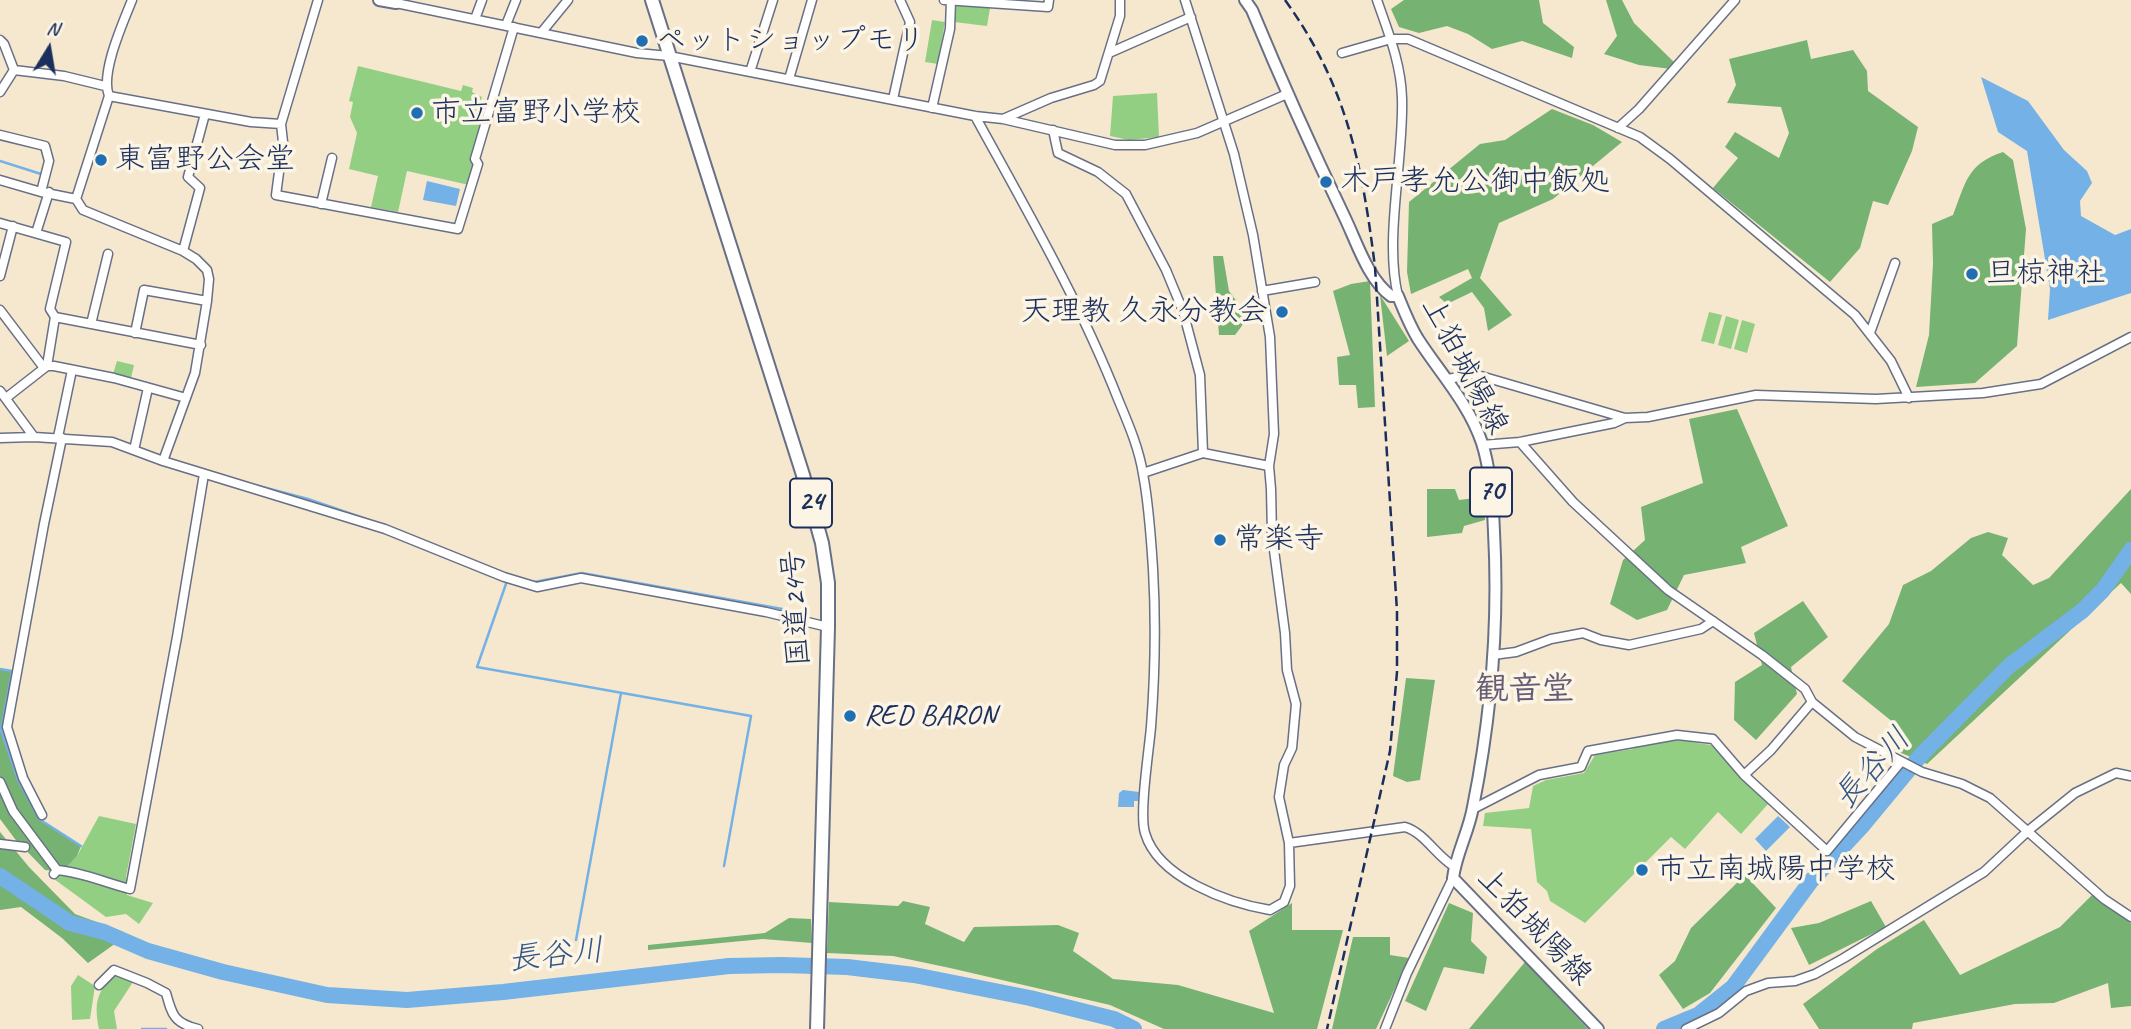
<!DOCTYPE html>
<meta charset="utf-8">
<style>
body{margin:0}
#map{position:relative;width:2131px;height:1029px;overflow:hidden;background:#f6e8cf;font-family:Caveat,sans-serif}
canvas{display:block}
.north{position:absolute;left:14px;top:14px;width:70px;height:70px;-webkit-text-stroke:5px #fcf5e5;paint-order:stroke;rotate:11deg;font-size:19px;font-weight:700;line-height:28px;text-align:center;color:#1b2f5e}
.north::after{content:'';display:block;margin:auto;width:24px;height:32px;background:#1b2f5e;clip-path:polygon(50% 0,100% 100%,50% 72%,0 100%)}
</style>
<div id="map">
<canvas width="2131" height="1029"></canvas>
<div class="north">N</div>
</div>
<script>
const ctx = document.querySelector('canvas').getContext('2d');
ctx.lineJoin = 'round';
function paint(path, color) {
  ctx.fillStyle = color;
  ctx.fill(path, 'evenodd');
}
function strokePath(path, color, width, dash) {
  ctx.strokeStyle = color;
  ctx.lineWidth = width;
  ctx.lineCap = dash ? 'butt' : 'round';
  ctx.setLineDash(dash || []);
  ctx.stroke(path);
}
function write(font, color, halo, rows, align = 'center') {
  ctx.font = font + ' Caveat,"Klee One",sans-serif';
  ctx.lineWidth = 7;
  ctx.setLineDash([]);
  ctx.textBaseline = 'middle';
  ctx.strokeStyle = halo;
  ctx.fillStyle = color;
  for (const [text, x, y, turn = 0] of rows) {
    ctx.save();
    ctx.translate(x, y);
    ctx.rotate((+turn || 0) * Math.PI / 180);
    ctx.textAlign = isNaN(turn) ? turn : align;
    if (halo) ctx.strokeText(text, 0, 0);
    ctx.fillText(text, 0, 0);
    ctx.restore();
  }
}
paint(new Path2D(`
 M961 5 990 8 987 26 954 22 956 7Z
 M932 20 945 22 938 64 925 62Z
 M358 66 461 91 463 85 473 88 472 92 482 97 479 106 487 108 471 159 474 169 469 185 407 171 398 212 371 207 378 176 349 169 357 133 350 117 353 102 349 101Z
 M1157 93 1159 137 1129 140 1110 136 1113 96Z
 M1709 312 1722 315 1714 344 1701 341Z
 M1726 316 1739 320 1731 349 1718 345Z
 M1742 320 1755 324 1747 353 1734 349Z
 M117 361 134 365 131 378 113 374Z
 M1678 740 1711 745 1736 772 1769 803 1741 834 1718 812 1685 849 1671 837 1585 923 1550 901 1547 891 1537 882 1531 829 1483 826 1485 813 1529 808 1533 786 1546 780 1584 773 1595 755 1633 749 1637 745Z
 M99 816 136 824 126 877 127 895 153 903 139 924 126 914 106 917 54 879 77 856Z
 M116 974 133 982 114 1011 117 1029H99C94 1004 96 991 116 974Z
 M78 975 95 986 90 1019 72 1020 71 986Z`), '#93cf83');
paint(new Path2D(`
 M1404 0H1539L1543 23 1574 47 1572 58 1522 41 1492 49 1468 34 1447 26 1419 33 1399 27 1391 9Z
 M1606 0H1622L1634 23 1676 64 1671 69 1639 65 1604 54 1617 36Z
 M1807 40 1811 59 1853 50 1867 71 1868 91 1918 127 1912 151 1888 205 1873 201 1860 248 1830 282 1713 188 1738 158 1725 147 1735 132 1779 158 1789 133 1781 107 1727 103 1736 85 1729 59Z
 M1552 109 1593 125 1622 142 1553 199 1499 223 1480 278 1512 315 1488 331 1484 308 1472 292 1447 304 1439 297 1472 278 1468 269 1411 294 1407 272 1409 202 1480 144 1505 140Z
 M2003 152 2013 160 2026 229 2017 346 1975 383 1916 387 1929 335 1933 264 1932 224 1953 215C1966 182 1967 164 2003 152Z
 M1213 256H1223L1229 291 1240 306 1244 323 1235 335H1219Z
 M1370 281 1375 407 1358 408 1356 385H1339L1337 357 1350 355 1333 291 1351 284Z
 M1380 295 1409 341 1387 356Z
 M1737 409 1788 526 1741 547 1746 563 1684 575 1667 610 1637 620 1610 604 1623 560 1645 540 1641 507 1703 483 1689 419Z
 M1427 489H1455L1459 500 1483 497 1485 520 1464 526 1462 533 1427 537Z
 M2131 489V594L2121 583 1927 764 1885 746 1899 727 1842 681 1889 624 1903 585 1931 571 1971 538 1988 532 2008 538 2002 555 2033 585 2049 578Z
 M1803 601 1828 637 1791 667 1797 694 1756 740 1734 720 1735 682 1762 665 1754 633Z
 M0 669 12 671 1 730 18 780 40 819 81 846 77 856 62 872 45 870 15 839 0 819Z
 M1406 678 1435 680 1420 780 1407 782 1393 776Z
 M0 832 29 867 75 914 124 932 123 938 88 963 62 938 21 907 0 910Z
 M1745 875 1776 908 1710 993 1683 1009 1659 975 1675 961 1691 928Z
 M2092 895 2131 923V1006L2111 1008 2108 983 2054 1003 2015 1004 1913 1023 1912 1029H1819L1803 1004 1877 949 1924 920 1960 975 2060 927Z
 M903 901 930 907 925 924 964 942 974 927 1058 925 1079 933 1073 951 1113 979 1178 985 1274 1013 1249 931 1292 903V930H1343L1317 1029H1164L1110 1005 950 968 893 956 827 953 829 902 898 906Z
 M1871 901 1886 927 1809 965 1791 928 1819 923Z
 M1449 903 1473 913 1471 941 1487 957 1484 974 1444 967 1426 1011 1405 1001Z
 M789 918 811 919 812 943 763 939 648 950V945L765 933Z
 M1353 937H1390V955L1409 958 1376 1029H1332Z
 M1525 962 1588 1029H1469Z`), '#76b271');
paint(new Path2D(`
 M1981 77 2028 101 2064 150 2087 171 2092 183 2080 201 2081 216 2115 235 2131 229V293L2048 320 2050 289 2027 151 1998 132Z
 M427 181 460 189 456 206 423 200Z
 M1123 790 1139 792 1138 801H1134V807H1118L1119 793Z
 M1778 816 1790 827 1766 851 1755 839Z`), '#73b1e6');
strokePath(new Path2D(`
 M0 161 41 174
 M255 485 308 499 369 520
 M507 581 477 667 751 716 724 866
 M529 581 534 582 582 573 788 610
 M0 669 12 671 1 730 18 780 39 819 81 846
 M576 940 621 693
 M142 1029H166`), '#73b1e6', 2.5);
strokePath(new Path2D(`
 M0 876 70 923 104 932 148 951 223 972 327 995 407 1000 503 992 729 966 782 965 847 967 914 975 1030 998 1114 1019 1134 1029
 M1664 1029 1698 1015 1733 987 1811 881 1863 825 1921 755 2009 666 2082 611 2103 590 2131 550`), '#73b1e6', 16);
const minor = new Path2D(`
 M132 0C123 23 100 73 109 96L76 199 83 210 183 251 196 259 207 270 209 279 207 301 195 373 163 461
 M318 0 281 124 283 142 276 195 458 229 478 164 475 159 514 27
 M944 0 1048 7 1049 0
 M1185 0 1234 154 1253 235 1270 337 1274 434 1269 466 1271 489 1272 535 1285 633 1287 670 1296 704 1292 748 1284 765 1279 797 1289 843
 M1377 0C1388 32 1401 63 1402 98 1404 160 1384 238 1398 296
 M396 3 637 53 669 56 975 116 1003 119 1115 145H1145L1197 133 1287 94
 M475 19 482 0
 M506 25 516 0
 M541 33 568 0
 M0 40 4 44 14 70 0 92
 M1109 53 1191 17
 M1342 53 1391 39H1408L1640 137 1670 159 1855 315 1891 361 1909 398
 M14 70 64 76 105 86
 M750 72 773 0
 M789 79 812 0
 M109 96 251 122 281 124
 M893 99 910 22 900 0
 M932 108 950 29 951 0
 M975 116C1026 209 1079 300 1118 399 1128 423 1139 448 1143 474 1149 505 1151 538 1153 569 1156 621 1155 675 1151 727 1149 750 1139 814 1145 833 1158 878 1228 903 1270 910L1284 902 1290 886 1289 843 1405 827C1425 833 1436 856 1455 867
 M1003 119 1051 98 1094 85 1100 81 1120 16V0
 M1618 128 1639 109 1735 0
 M1053 130 1058 153 1098 172 1126 194 1166 270 1183 311 1200 375 1203 453
 M0 135 45 146 49 161 41 192 76 199
 M0 180 41 192
 M321 204 332 158
 M0 223 66 242 50 309 55 317
 M36 233 49 192
 M183 251 200 188 188 177 205 114
 M0 276 13 226
 M1262 291 1315 282
 M0 310 44 368
 M91 324 108 254
 M135 333 144 290 207 301
 M1870 333 1895 263
 M47 366 55 317 201 345
 M1448 379 1474 374 1625 418 1648 417 1756 395 1876 399 1983 393 2041 384 2131 337
 M0 391 34 437 112 442 163 461 385 529 504 577 537 587 581 578 766 612 828 627
 M6 398 47 366H54L114 378 186 398
 M58 437 72 370
 M0 438 34 437
 M1520 442 1573 502 1668 590 1762 655 1805 689 1812 702 1855 737 1922 772 1962 784 1990 798 2104 899 2131 917
 M1482 445 1520 442 1614 423 1625 418
 M134 450 148 388
 M1143 473 1203 453 1269 466
 M1493 655 1516 652 1551 639 1583 633 1601 640 1629 645 1701 629 1713 621
 M1744 775 1771 750 1812 702
 M0 782 13 811 57 870
 M1473 809 1539 775 1581 767 1588 751 1677 735 1713 739 1744 775 1827 851 1901 762
 M42 815 23 778 7 727 44 524 62 438
 M0 844 25 847
 M54 874 57 870C82 872 106 883 130 889L177 637 204 474
 M99 985 114 970 147 983 166 993C172 1015 174 1023 198 1029
 M1385 1029 1407 973 1453 878
 M1686 1029 1719 1013 1746 991 1768 983 1795 981 1815 974 1844 958 1984 872 2029 830 2075 793 2116 773 2131 776`);
const major = new Path2D(`
 M379 0 396 3 397 0
 M1245 0 1252 10C1281 80 1312 149 1345 218 1357 243 1368 279 1391 296H1398C1404 311 1410 326 1418 339 1440 373 1469 404 1482 443 1491 471 1493 503 1494 532 1499 624 1491 717 1473 807 1469 831 1456 854 1453 878L1598 1029`);
const highway = new Path2D(`
 M652 0 803 475 822 543 828 583V627L817 1029`);
strokePath(minor, '#687086', 11);
strokePath(major, '#687086', 14);
strokePath(highway, '#687086', 16);
strokePath(minor, '#fff', 8);
strokePath(major, '#fff', 10);
strokePath(highway, '#fff', 12);
strokePath(new Path2D(`
 M1285 0C1347 86 1362 164 1375 267L1397 611V672L1390 751 1327 1029`), '#1b2f5e', 2.5, [10, 5]);
for (const [x, y, r, color] of [
 [642,41,7,"#1f6fb2"],
 [417,113,7,"#1f6fb2"],
 [101,160,7,"#1f6fb2"],
 [1326,182,7,"#1f6fb2"],
 [1972,274,7,"#1f6fb2"],
 [1282,312,7,"#1f6fb2"],
 [1220,540,7,"#1f6fb2"],
 [850,716,7,"#1f6fb2"],
 [1642,870,7,"#1f6fb2"]
]) {
  const dot = new Path2D();
  dot.arc(x, y, r, 0, 2 * Math.PI);
  ctx.fillStyle = color;
  ctx.fill(dot);
  strokePath(dot, '#fcf5e5', 2.5);
}
for (const [x, y, w] of [
 [1491,492,42],
 [811,503,42]
]) {
  const box = new Path2D();
  box.roundRect(x - w / 2, y - 24.5, w, 49, 5);
  ctx.fillStyle = '#fcf5e5';
  ctx.fill(box);
  strokePath(box, '#1b2f5e', 2);
}
write('bold 28px', '#1b2f5e', null, [
 ["70",1491,492],
 ["24",811,503]
]);
write('30px', '#1b2f5e', '#fcf5e5', [
 ["ペットショップモリ",656,41],
 ["市立富野小学校",431,113],
 ["東富野公会堂",115,160],
 ["木戸孝允公御中飯処",1340,182],
 ["旦椋神社",1986,274],
 ["天理教 久永分教会",1268,312,"right"],
 ["常楽寺",1234,540],
 ["RED BARON",864,716],
 ["市立南城陽中学校",1656,870]
], 'left');
write('30px', '#1b2f5e', '#fcf5e5', [
 ["上狛城陽線",1464,366,62],
 ["国道24号",797,608,-93],
 ["上狛城陽線",1534,927,46]
]);
write('italic 32px', '#355687', '#fcf5e5', [
 ["長谷川",1873,769,-48],
 ["長谷川",556,956,-6]
]);
write('bold 33px', '#665c75', '#fcf5e5', [
 ["観音堂",1525,690]
]);
</script>
